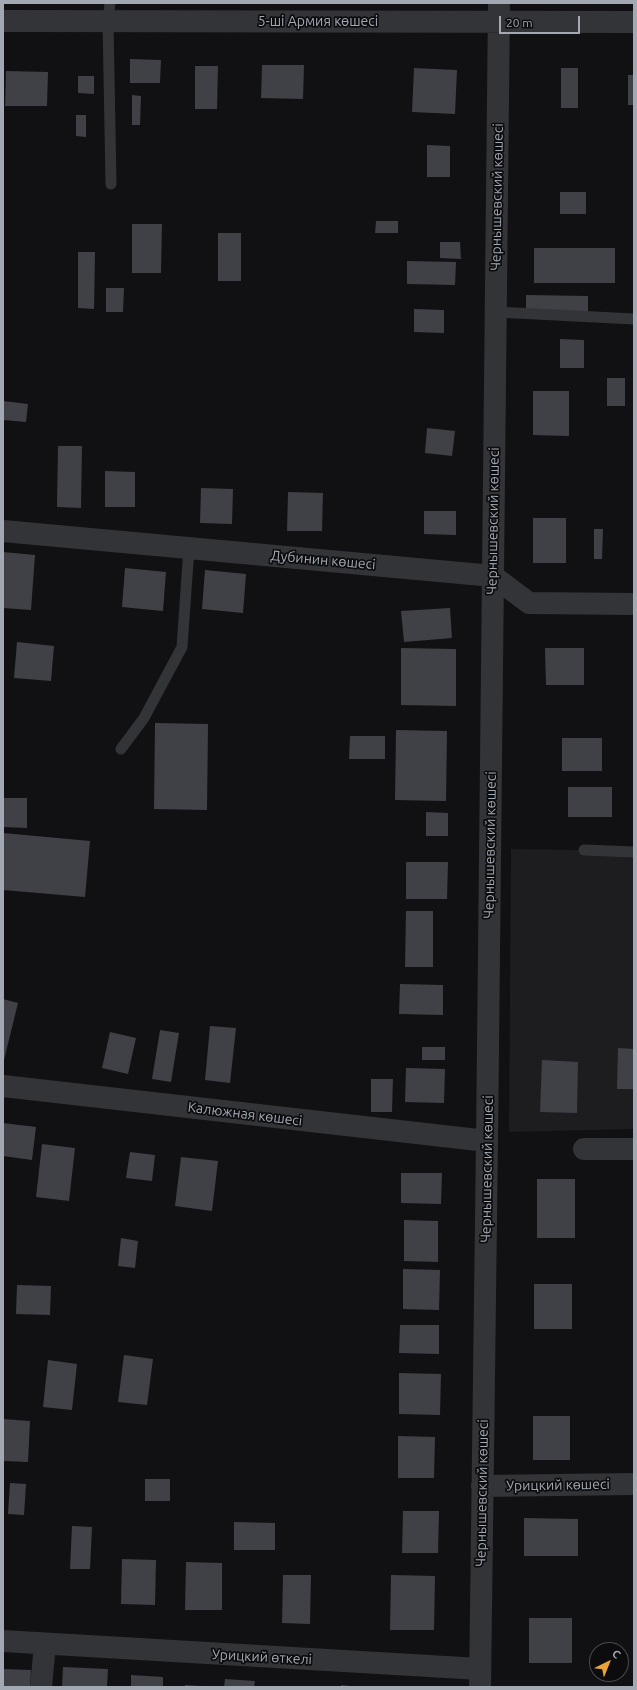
<!DOCTYPE html>
<meta charset="utf-8">
<style>
body{margin:0}
#map{position:relative;width:637px;height:1690px;overflow:hidden;background:#111113;font-family:Ubuntu,sans-serif}
canvas{display:block}
.frame{position:absolute;inset:0;border:4px solid #a3a9b3;pointer-events:none}
.north{position:absolute;left:589px;top:1642px;width:40px;height:40px;box-sizing:border-box;background:#0c0c0e;border:1px solid #484b50;border-radius:50%;rotate:43deg;font-size:11px;font-weight:700;line-height:16px;text-align:center;color:#a3a9b3}
.north::after{content:'';display:block;margin:auto;width:14px;height:18px;background:#e7a335;clip-path:polygon(50% 0,100% 100%,50% 72%,0 100%)}
.scale{position:absolute;left:499px;top:16px;width:81px;height:18px;box-sizing:border-box;border:2px solid #a3a9b3;border-top:0;padding-left:5px;font-size:12px;line-height:14px;white-space:nowrap;color:#a3a9b3;-webkit-text-stroke:3px #0c0c0e;paint-order:stroke}
</style>
<div id="map">
<canvas width="637" height="1690"></canvas>
<div class="frame"></div>
<div class="north">С</div>
<div class="scale">20 m</div>
</div>
<script>
const ctx = document.querySelector('canvas').getContext('2d');
ctx.lineJoin = 'round';
function paint(path, color) {
  ctx.fillStyle = color;
  ctx.fill(path, 'evenodd');
}
function strokePath(path, color, width, dash) {
  ctx.strokeStyle = color;
  ctx.lineWidth = width;
  ctx.lineCap = dash ? 'butt' : 'round';
  ctx.setLineDash(dash || []);
  ctx.stroke(path);
}
function write(font, color, halo, rows, align = 'center') {
  ctx.font = font + ' Ubuntu,sans-serif';
  ctx.lineWidth = 3.5;
  ctx.setLineDash([]);
  ctx.textBaseline = 'middle';
  ctx.strokeStyle = halo;
  ctx.fillStyle = color;
  for (const [text, x, y, turn = 0] of rows) {
    ctx.save();
    ctx.translate(x, y);
    ctx.rotate((+turn || 0) * Math.PI / 180);
    ctx.textAlign = isNaN(turn) ? turn : align;
    if (halo) ctx.strokeText(text, 0, 0);
    ctx.fillText(text, 0, 0);
    ctx.restore();
  }
}
paint(new Path2D(`
 M511 849 634 851V1129L509 1132Z`), '#1d1d20');
paint(new Path2D(`
 M130 59 161 60 160 83H130Z
 M262 65H304L303 99 261 98Z
 M195 66H218L217 109H195Z
 M414 68 457 70 455 114 412 112Z
 M561 68H578V108H561Z
 M6 71 48 72 47 106H5Z
 M628 75H634V105H628Z
 M78 76H94V94L78 93Z
 M132 95 141 96 140 125H132Z
 M76 115H86V137L76 136Z
 M427 145 450 146V177H427Z
 M560 192H586V214H560Z
 M376 221H398V233H375Z
 M132 224H162L161 273H132Z
 M218 233H241V281H218Z
 M440 242H460L461 259 440 258Z
 M534 248H615V283H534Z
 M78 252H95L94 309 78 308Z
 M407 261 456 262 455 285 407 284Z
 M106 288H124L123 312H106Z
 M526 295 588 296V313L526 311Z
 M414 309 444 310V333L414 332Z
 M560 339 584 340V368H560Z
 M607 378H625V406H607Z
 M533 391H569V436L533 435Z
 M3 401 28 404 26 422 3 420Z
 M427 428 455 431 452 456 425 453Z
 M58 446H82L81 508 57 507Z
 M105 471 135 472V507H105Z
 M201 488 233 489 232 524 200 523Z
 M288 492 323 493 322 531H287Z
 M424 511H456V535L424 534Z
 M533 518H566V563H533Z
 M594 529H603L602 559H594Z
 M3 552 35 555 31 610 3 608Z
 M125 568 166 572 163 611 122 607Z
 M205 570 246 574 243 613 202 609Z
 M450 608 452 638 404 642 401 611Z
 M17 642 54 646 51 681 14 678Z
 M401 648 456 649V706L401 705Z
 M545 648H584V685H546Z
 M155 723 208 724 207 810 154 809Z
 M396 730 447 731 446 801 395 800Z
 M350 736H385V759H349Z
 M562 738H602V771H562Z
 M568 787H612V817H568Z
 M3 798H27V828L3 827Z
 M426 812 448 813V836H426Z
 M3 833 90 841 85 897 3 890Z
 M406 862H448L447 899H406Z
 M406 911H433V967H405Z
 M400 984 443 985V1015L399 1014Z
 M3 999 18 1003 4 1060H3Z
 M210 1026 236 1028 230 1083 205 1080Z
 M160 1030 179 1033 171 1082 152 1079Z
 M110 1032 136 1038 128 1074 102 1068Z
 M422 1047H445V1060H422Z
 M618 1048 634 1049V1089H617Z
 M542 1060 578 1062 577 1113 540 1112Z
 M406 1068 445 1069 444 1103 405 1102Z
 M371 1079H393L392 1112H371Z
 M3 1123 36 1127 32 1160 3 1156Z
 M42 1144 75 1148 69 1201 36 1197Z
 M130 1152 155 1155 152 1181 126 1178Z
 M181 1157 218 1161 212 1211 175 1206Z
 M401 1173H442L441 1204 401 1203Z
 M537 1179H575V1238H537Z
 M404 1220 438 1221V1262L404 1261Z
 M121 1238 138 1241 135 1268 118 1266Z
 M403 1269 440 1270 439 1310 403 1309Z
 M534 1284H572V1329H534Z
 M17 1285 51 1286 50 1315 16 1314Z
 M400 1325H439V1354L399 1353Z
 M124 1355 153 1359 147 1405 118 1402Z
 M48 1360 77 1364 72 1410 43 1407Z
 M399 1373 441 1374 440 1415 399 1414Z
 M533 1416H570V1460H533Z
 M3 1419 30 1421 28 1462 3 1461Z
 M398 1436 435 1437 434 1478H398Z
 M145 1479H170V1501H145Z
 M10 1483 26 1484 24 1515 8 1514Z
 M403 1511H439L438 1553H402Z
 M524 1518 578 1519V1556H524Z
 M234 1522 275 1523V1550H234Z
 M72 1526 92 1527 90 1569H70Z
 M122 1559 156 1560 155 1605 121 1604Z
 M186 1562 222 1563V1610H185Z
 M283 1575H311L310 1624 282 1623Z
 M391 1575 435 1576 434 1630H390Z
 M529 1618H572V1663H529Z
 M63 1667 108 1669 107 1687H62Z
 M3 1669 31 1670 30 1687H3Z
 M131 1675 163 1677V1687H131Z
 M225 1679 255 1681 254 1687H224Z
 M185 1685 201 1686V1687H185Z
 M341 1685 351 1686V1687H341Z`), '#404146');
strokePath(new Path2D(`
 M110 3 108 21 111 184
 M496 312 634 319
 M121 749 144 718 182 647 189 548
 M584 850 634 852`), '#333437', 11);
strokePath(new Path2D(`
 M3 21 634 22
 M3 531 493 576 529 603 634 604
 M3 1086 487 1141
 M584 1149H634
 M482 1486 634 1484
 M3 1641 480 1669
 M41 1687 45 1644
 M480 1687 487 1141 499 3`), '#333437', 22);
write('14px', '#a3a9b3', '#0c0c0e', [
 ["5-ші Армия көшесі",318,21],
 ["Чернышевский көшесі",497,197,-89],
 ["Чернышевский көшесі",493,521,-89],
 ["Дубинин көшесі",323,560,5],
 ["Чернышевский көшесі",490,845,-89],
 ["Калюжная көшесі",245,1114,7],
 ["Чернышевский көшесі",487,1169,-89],
 ["Урицкий көшесі",558,1485,-1],
 ["Чернышевский көшесі",482,1493,-89],
 ["Урицкий өткелі",262,1657,3]
]);
</script>
